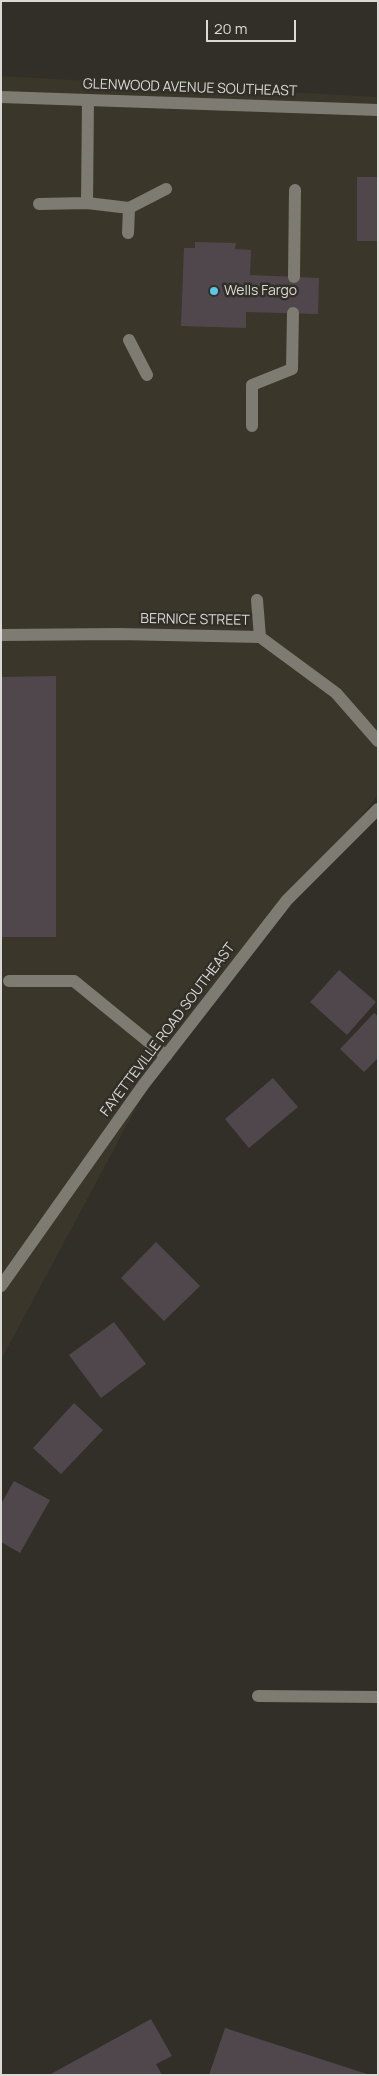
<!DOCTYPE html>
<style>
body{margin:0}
#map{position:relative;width:379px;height:2076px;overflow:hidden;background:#312f28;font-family:Manrope,sans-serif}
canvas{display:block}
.frame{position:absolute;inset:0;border:2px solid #dbd9d5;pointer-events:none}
.scale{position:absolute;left:206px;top:20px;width:90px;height:22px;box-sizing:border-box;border:2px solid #dbd9d5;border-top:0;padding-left:6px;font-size:15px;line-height:18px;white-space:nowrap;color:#dbd9d5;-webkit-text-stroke:4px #312f28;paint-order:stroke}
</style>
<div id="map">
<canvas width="379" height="2076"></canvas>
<div class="frame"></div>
<div class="scale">20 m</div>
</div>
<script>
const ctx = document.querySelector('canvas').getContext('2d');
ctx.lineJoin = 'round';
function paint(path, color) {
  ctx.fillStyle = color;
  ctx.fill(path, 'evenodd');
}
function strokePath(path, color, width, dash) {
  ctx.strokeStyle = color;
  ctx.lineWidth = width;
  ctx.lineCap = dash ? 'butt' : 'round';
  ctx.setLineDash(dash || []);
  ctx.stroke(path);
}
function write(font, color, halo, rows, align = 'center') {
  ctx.font = font + ' Manrope,sans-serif';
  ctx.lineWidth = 5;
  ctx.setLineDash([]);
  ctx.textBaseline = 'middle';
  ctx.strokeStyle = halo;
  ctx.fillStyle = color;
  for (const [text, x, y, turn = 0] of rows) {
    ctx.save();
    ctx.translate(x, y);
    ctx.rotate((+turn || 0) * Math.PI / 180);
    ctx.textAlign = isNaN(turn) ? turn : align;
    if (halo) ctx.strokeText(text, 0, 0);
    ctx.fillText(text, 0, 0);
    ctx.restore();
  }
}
paint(new Path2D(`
 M1 76 378 97V795L151 1080 1 1360Z`), '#3a3629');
paint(new Path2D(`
 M357 177H378V241H357Z
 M195 242 236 243 235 249 251 250 250 275 319 278 318 314 246 312V328L181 326 184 248H195Z
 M56 676V937H1V677Z
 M339 970 376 1002 347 1035 310 1002Z
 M374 1013 378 1016V1058L364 1072 340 1049Z
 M273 1078 298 1107 249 1148 225 1119Z
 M156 1242 200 1286 164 1321 121 1278Z
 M114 1322 146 1364 101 1398 69 1355Z
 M74 1403 103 1430 61 1474 33 1448Z
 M14 1481 50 1500 20 1553 1 1542V1504Z
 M151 2019 172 2056 156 2064 162 2075H49Z
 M225 2028 367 2074V2075H209Z`), '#50474c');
strokePath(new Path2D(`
 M87 203 88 100
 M39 204 87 203 129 208 166 189
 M128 233 129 208
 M294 277 295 190
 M129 340 147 375
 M252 426V385L292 369 293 313
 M257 600 260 637
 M1 635 119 634 260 637 336 693 378 741
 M9 981H74L166 1056
 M258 1696 378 1697`), '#7e7b73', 12);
strokePath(new Path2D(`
 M1 97 378 110
 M1 1286 144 1084 287 900 378 809`), '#7e7b73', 12);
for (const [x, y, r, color] of [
 [214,291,5,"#5ac8e6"]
]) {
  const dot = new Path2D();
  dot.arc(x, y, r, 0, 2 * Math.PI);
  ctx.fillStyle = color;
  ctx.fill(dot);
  strokePath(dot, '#312f28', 2);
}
write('14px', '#dbd9d5', '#312f28', [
 ["GLENWOOD AVENUE SOUTHEAST",190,88,2],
 ["BERNICE STREET",195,620,1],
 ["FAYETTEVILLE ROAD SOUTHEAST",168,1030,-53]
]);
write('14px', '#dbd9d5', '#312f28', [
 ["Wells Fargo",224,291]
], 'left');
</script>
